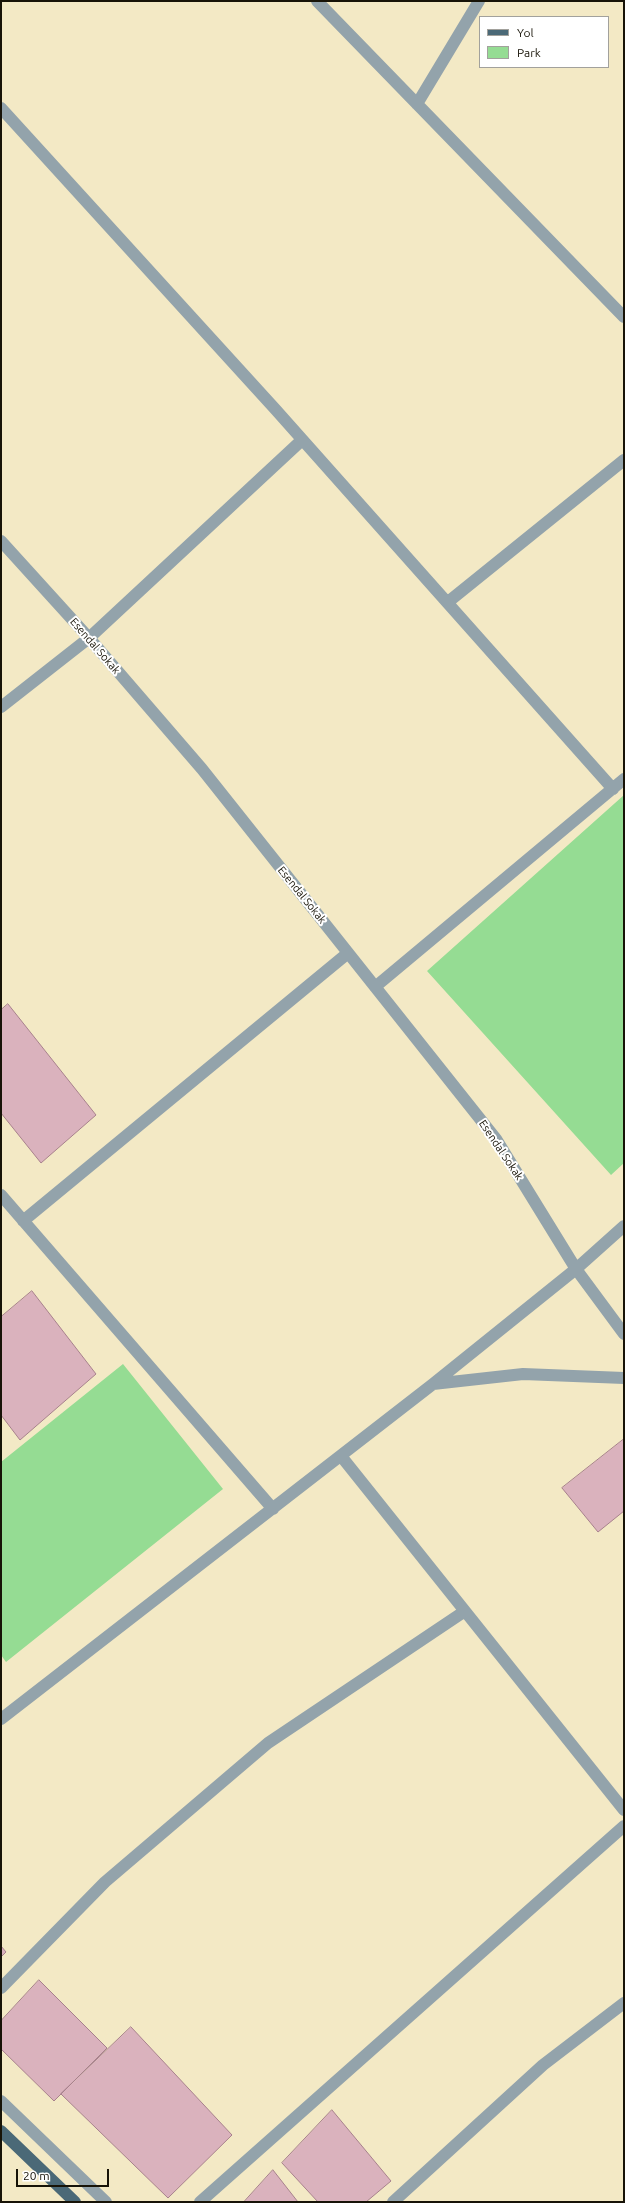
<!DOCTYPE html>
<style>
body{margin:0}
#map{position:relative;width:625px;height:2203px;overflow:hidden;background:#f3e9c5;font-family:Ubuntu,sans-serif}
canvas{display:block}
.frame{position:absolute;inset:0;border:2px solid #171307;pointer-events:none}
.legend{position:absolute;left:479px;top:16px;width:130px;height:52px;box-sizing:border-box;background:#fff;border:1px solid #a2a19c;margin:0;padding:5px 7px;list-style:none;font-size:12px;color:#171307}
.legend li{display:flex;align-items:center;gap:8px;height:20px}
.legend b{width:20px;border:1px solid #a2a19c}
.scale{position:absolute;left:16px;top:2169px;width:93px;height:18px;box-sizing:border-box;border:2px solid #171307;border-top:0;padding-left:5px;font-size:12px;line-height:14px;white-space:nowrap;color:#171307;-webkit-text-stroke:3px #fff;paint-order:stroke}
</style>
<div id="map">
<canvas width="625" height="2203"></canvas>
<div class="frame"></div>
<ul class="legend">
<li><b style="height:5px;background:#4b6977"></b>Yol</li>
<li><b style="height:11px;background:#95dc93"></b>Park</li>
</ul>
<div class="scale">20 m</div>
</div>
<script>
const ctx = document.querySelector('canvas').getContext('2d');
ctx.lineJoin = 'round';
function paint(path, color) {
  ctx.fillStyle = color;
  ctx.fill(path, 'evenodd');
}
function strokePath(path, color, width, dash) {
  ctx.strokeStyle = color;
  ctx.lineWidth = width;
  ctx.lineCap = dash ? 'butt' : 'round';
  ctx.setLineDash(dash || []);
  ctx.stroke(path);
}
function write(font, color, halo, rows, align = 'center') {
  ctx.font = font + ' Ubuntu,sans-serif';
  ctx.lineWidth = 4;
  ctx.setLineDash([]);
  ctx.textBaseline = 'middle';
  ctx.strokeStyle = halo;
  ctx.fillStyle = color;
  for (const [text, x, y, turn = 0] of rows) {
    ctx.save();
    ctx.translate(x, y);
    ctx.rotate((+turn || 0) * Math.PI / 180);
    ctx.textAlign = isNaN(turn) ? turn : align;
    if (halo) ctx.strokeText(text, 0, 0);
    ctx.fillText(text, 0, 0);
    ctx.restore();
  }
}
paint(new Path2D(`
 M624 795V1163L611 1175 427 971Z
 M123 1364 223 1489 6 1662 1 1655V1462Z`), '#95dc93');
const building = new Path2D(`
 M8 1004 96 1115 41 1163 1 1113V1010Z
 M32 1291 96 1374 20 1440 1 1415V1317Z
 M624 1439V1511L598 1532 562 1488Z
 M1 1946 6 1952 1 1957Z
 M39 1980 107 2048 54 2101 1 2049V2021Z
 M131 2027 232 2135 168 2198 61 2094Z
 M332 2110 391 2181 366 2202H318L282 2163Z
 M273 2170 298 2202H244Z`);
paint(building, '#dab2bd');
strokePath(building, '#a7818c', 1);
strokePath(new Path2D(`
 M317 1 624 317
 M417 104 479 1
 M1 108 276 410 613 789
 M1 541 89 638 202 769 496 1139 576 1269 624 1334
 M448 602 624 460
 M1 707 89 638 302 440
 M375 987 624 779
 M1 1195 273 1509
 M23 1221 348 953
 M433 1384 523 1374 624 1378
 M341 1456 624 1810
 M1 1719 433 1384 576 1269 624 1226
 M1 1988 105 1882 268 1743 465 1611
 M1 2101 106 2202
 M200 2202 624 1826
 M393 2202 543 2065 624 2003`), '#93a3ab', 12);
strokePath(new Path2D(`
 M1 2131 75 2202`), '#4b6977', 12);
write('11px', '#171307', '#fff', [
 ["Esendal Sokak",95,646,49],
 ["Esendal Sokak",302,895,51],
 ["Esendal Sokak",501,1150,56]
]);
</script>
